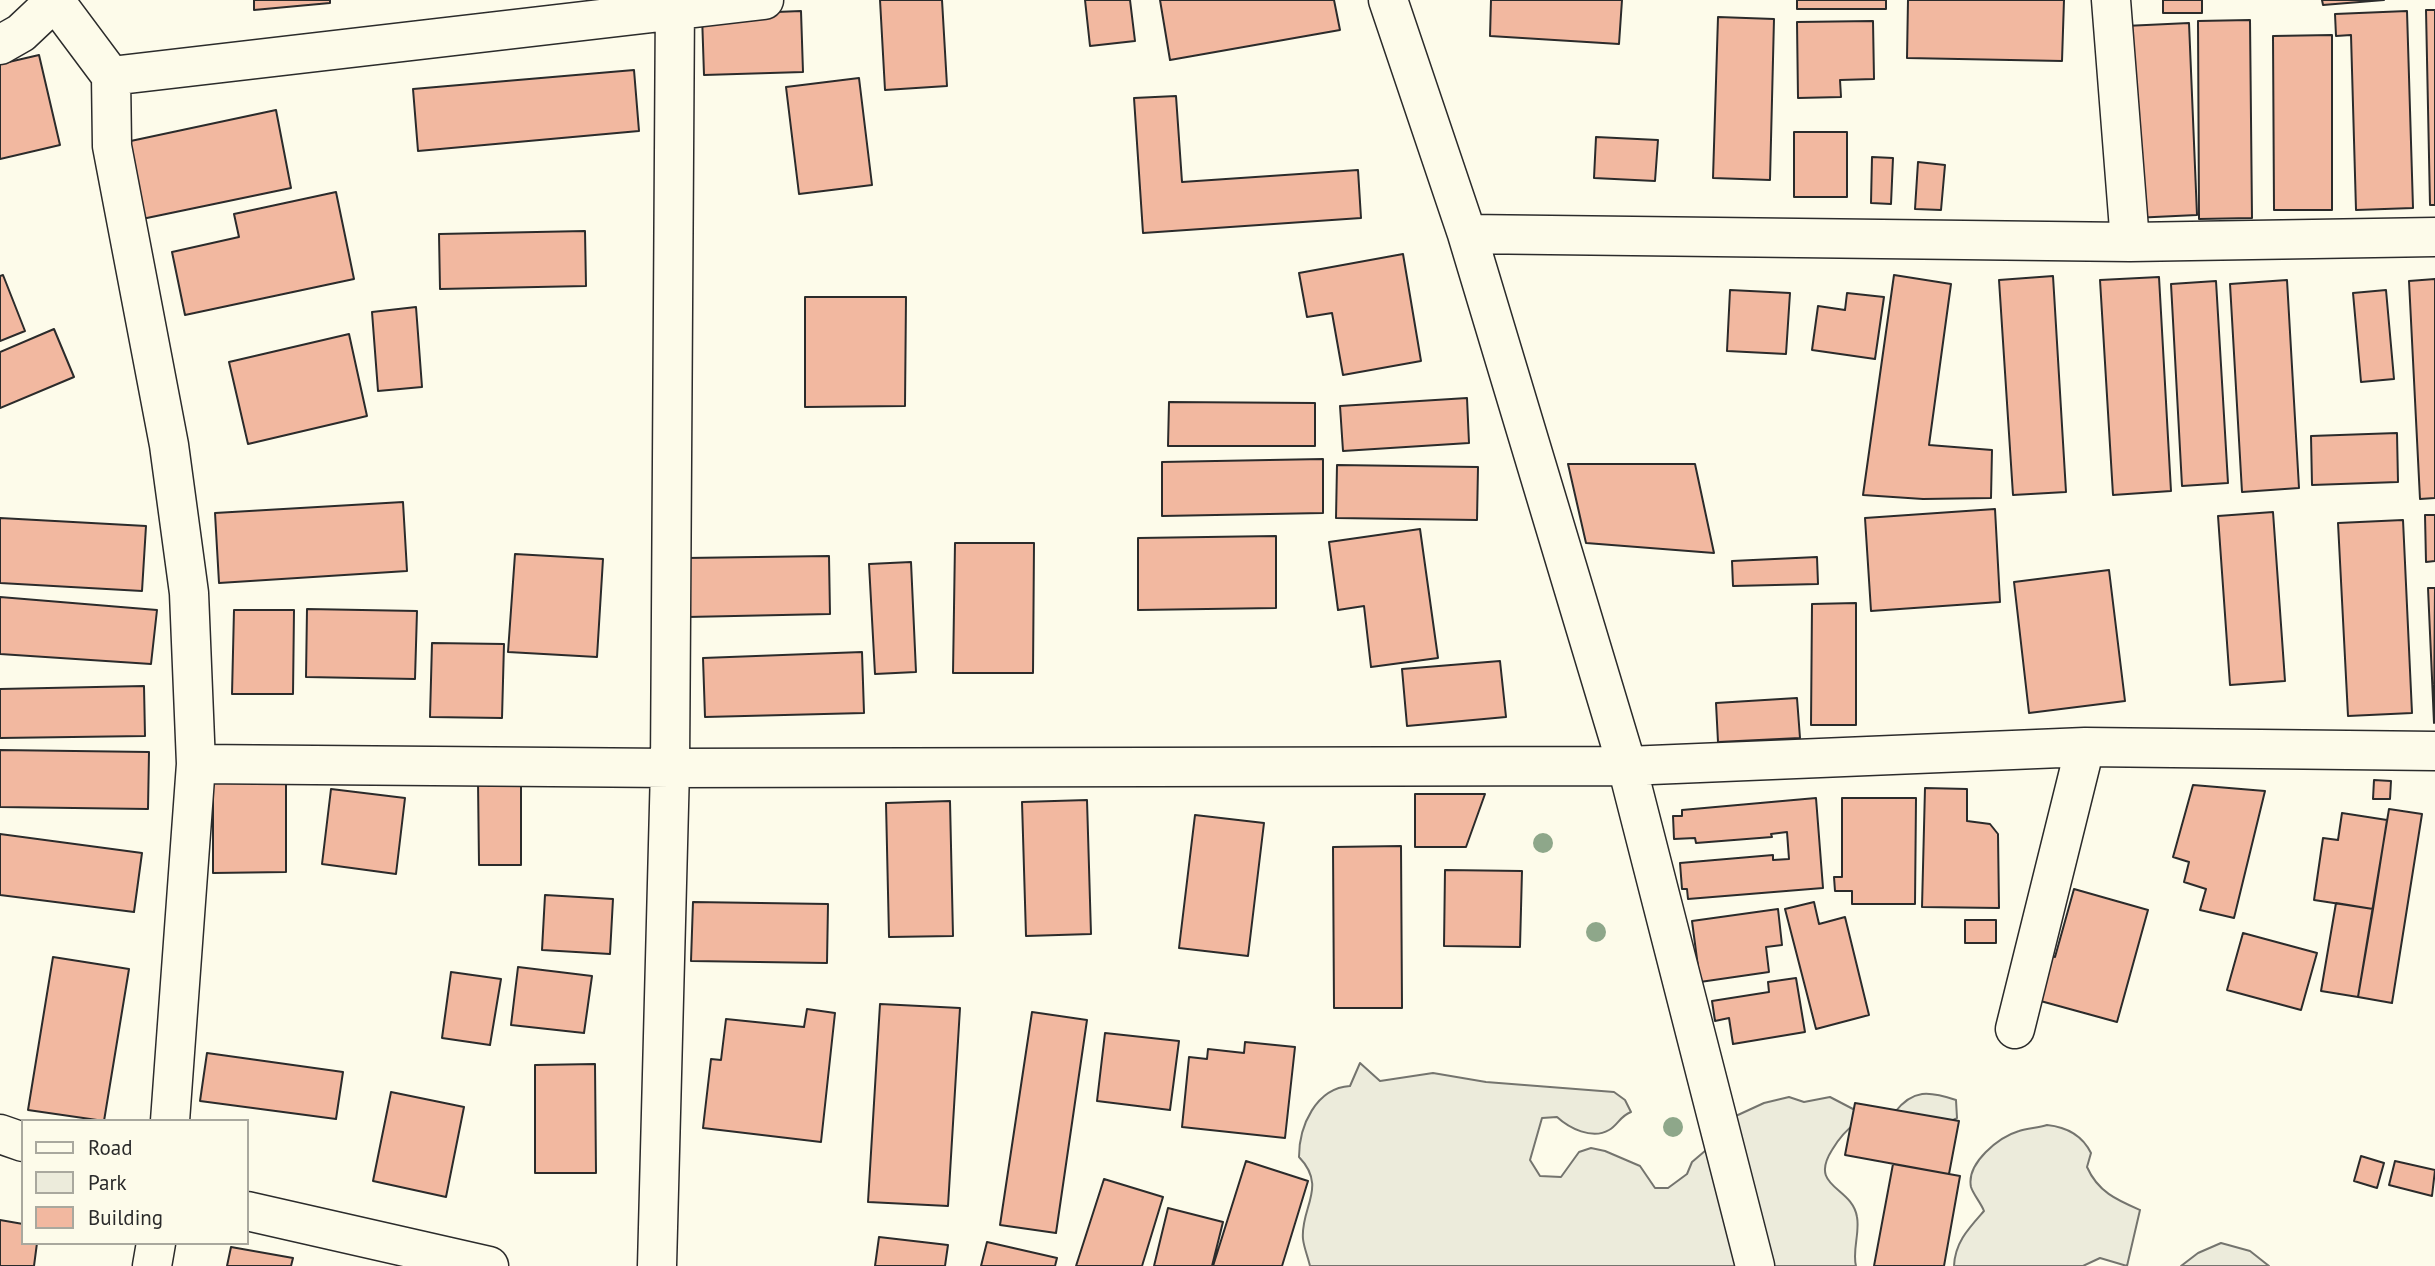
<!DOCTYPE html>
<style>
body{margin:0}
#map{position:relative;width:2435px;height:1266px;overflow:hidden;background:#fdfbea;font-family:"PT Sans",sans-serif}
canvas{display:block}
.legend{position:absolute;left:21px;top:1119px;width:228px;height:126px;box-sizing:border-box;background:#fdfbea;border:2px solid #a9a89e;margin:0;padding:9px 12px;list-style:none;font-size:21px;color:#2b2b2b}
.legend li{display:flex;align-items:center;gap:14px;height:35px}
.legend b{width:35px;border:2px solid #a9a89e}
</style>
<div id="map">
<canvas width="2435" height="1266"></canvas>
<ul class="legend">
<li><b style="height:9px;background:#fdfbea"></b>Road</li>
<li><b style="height:19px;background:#ecebdb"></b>Park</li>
<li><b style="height:19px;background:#f2b8a0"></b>Building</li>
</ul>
</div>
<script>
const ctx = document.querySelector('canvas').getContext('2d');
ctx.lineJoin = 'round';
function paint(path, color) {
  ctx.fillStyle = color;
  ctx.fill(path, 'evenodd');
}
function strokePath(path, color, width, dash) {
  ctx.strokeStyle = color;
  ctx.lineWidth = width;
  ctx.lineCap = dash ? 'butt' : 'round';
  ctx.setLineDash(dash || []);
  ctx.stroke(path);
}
const green = new Path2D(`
 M1360 1063 1380 1081 1433 1073 1486 1082 1614 1092 1625 1100 1631 1112C1620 1116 1618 1125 1609 1130 1592 1140 1569 1128 1557 1117L1542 1118 1530 1160 1540 1176 1561 1177 1579 1152 1591 1148 1605 1151 1640 1166 1655 1188H1668L1687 1174 1692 1162 1712 1145 1727 1120 1764 1103 1789 1097 1804 1102 1830 1097 1853 1109 1895 1112C1913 1089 1929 1091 1956 1100L1957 1118 1942 1126 1857 1122C1846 1130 1839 1138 1832 1150 1808 1188 1852 1186 1857 1217 1860 1233 1852 1251 1856 1266H1310C1308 1257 1304 1248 1303 1239 1300 1208 1328 1187 1299 1157 1299 1126 1316 1088 1350 1086Z
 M2047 1125C2067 1127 2082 1135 2091 1153L2087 1167C2098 1192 2117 1200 2140 1210L2127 1266 2100 1258 2083 1266H1954C1955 1242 1969 1228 1984 1211 1981 1203 1973 1194 1971 1187 1966 1163 1999 1137 2019 1131 2028 1128 2038 1128 2047 1125Z
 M2221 1243 2250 1251 2269 1266H2181L2198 1253Z`);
paint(green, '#ecebdb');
strokePath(green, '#74746e', 2);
const building = new Path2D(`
 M254 0H330V3L254 10Z
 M880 0H942L947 86 885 90Z
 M1085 0H1130L1135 41 1090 46Z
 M1160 0H1334L1340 30 1170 60Z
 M1491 0H1622L1619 44 1490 36Z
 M1797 0H1886V9H1797Z
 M1908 0H2064L2062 61 1907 58Z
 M2163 0H2202V13H2163Z
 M2322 0H2384L2323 5Z
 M2426 10H2435V205H2430Z
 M801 11 803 72 704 75 702 15Z
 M2407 11 2413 208 2356 210 2351 35 2336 36 2335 14Z
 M1718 17 1774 19 1770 180 1713 178Z
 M2250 20 2252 218 2199 219 2198 21Z
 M1873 21 1874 79 1840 80 1841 97 1798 98 1797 22Z
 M2189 23 2197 215 2133 218 2125 26Z
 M2332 35V210H2274L2273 36Z
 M39 55 60 145 0 159V64Z
 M634 70 639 131 418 151 413 89Z
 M859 78 872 185 799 194 786 87Z
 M1176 96 1182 182 1358 170 1361 218 1143 233 1134 98Z
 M276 110 291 188 142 219 126 142Z
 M1794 132H1847V197H1794Z
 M1596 137 1658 140 1655 181 1594 178Z
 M1872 157 1893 158 1891 204 1871 203Z
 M1918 162 1945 165 1941 210 1915 209Z
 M336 192 354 279 185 315 172 252 239 237 234 214Z
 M585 231 586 286 440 289 439 234Z
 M1403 254 1421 361 1343 375 1332 313 1307 317 1299 273Z
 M3 275 25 331 0 341V276Z
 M1894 275 1951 284 1929 445 1992 450 1991 498 1923 499 1863 495Z
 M2053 276 2066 492 2013 495 1999 280Z
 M2159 277 2171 491 2113 495 2100 280Z
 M2435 279V498L2420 499 2409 281Z
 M2287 280 2299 488 2242 492 2230 284Z
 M2216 281 2228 483 2182 486 2171 284Z
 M1730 290 1790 293 1786 354 1727 351Z
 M2386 290 2394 379 2361 382 2353 293Z
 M1847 293 1884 297 1875 359 1812 350 1818 306 1845 310Z
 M805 297H906L905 406 805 407Z
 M416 307 422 387 378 391 372 312Z
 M54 329 74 377 0 408V352Z
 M349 334 367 416 248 444 229 362Z
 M1467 398 1469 443 1343 451 1340 406Z
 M1169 402 1315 403V446H1168Z
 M2397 433 2398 482 2312 485 2311 436Z
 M1323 459V513L1162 516V462Z
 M1568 464H1695L1714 553 1586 543Z
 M1337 465 1478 467 1477 520 1336 518Z
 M403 502 407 571 219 583 215 513Z
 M1995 509 2000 602 1871 611 1865 518Z
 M2273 512 2285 681 2230 685 2218 516Z
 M2425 515H2435V561L2426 562Z
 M0 518 146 526 142 591 0 583Z
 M2403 520 2412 713 2348 716 2338 523Z
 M1420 529 1438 658 1371 667 1364 606 1338 610 1329 542Z
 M1276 536V608L1138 610V538Z
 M955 543H1034L1033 673H953Z
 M515 554 603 559 597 657 508 652Z
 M829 556 830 614 687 617 686 558Z
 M1817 557 1818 584 1733 586 1732 561Z
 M911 562 916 672 875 674 869 564Z
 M2109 570 2125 701 2029 713 2014 582Z
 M2428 588H2435L2434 723Z
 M0 597 157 610 151 664 0 654Z
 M1856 603V725H1811L1812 604Z
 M307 609 417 611 415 679 306 677Z
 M234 610H294L293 694H232Z
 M432 643 504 644 502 718 430 717Z
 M862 652 864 713 705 717 703 658Z
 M1500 661 1506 717 1407 726 1402 669Z
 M144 686 145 736 0 738V689Z
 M1797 698 1800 738 1718 742 1716 703Z
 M0 750 149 752 148 809 0 807Z
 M286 775V872L213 873V776Z
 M521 780V865H479L478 781Z
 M2374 780 2391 781 2390 799H2373Z
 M2193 785 2265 791 2234 918 2200 910 2206 889 2184 882 2189 862 2173 857Z
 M1925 788 1967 789V821L1990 824 1998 834 1999 908 1922 907Z
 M331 789 405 798 396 874 322 864Z
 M1415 794H1485L1466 847H1415Z
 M1816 798 1823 888 1688 899 1687 889H1682L1680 863 1773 855V860L1789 859 1787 832 1771 834 1772 837 1696 843 1695 838 1674 839 1673 816H1682V810Z
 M1842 798H1916L1915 904H1852V891H1835L1834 877H1842Z
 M1087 800 1091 934 1026 936 1022 802Z
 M950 801 953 936 889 937 886 803Z
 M2389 809 2422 814 2392 1003 2358 997Z
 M2342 813 2387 820 2373 909 2314 900 2323 838 2338 840Z
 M1195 815 1264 823 1248 956 1179 948Z
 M0 834 142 853 134 912 0 895Z
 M1401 846 1402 1008H1334L1333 847Z
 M1445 870 1522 871 1520 947 1444 946Z
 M2074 889 2148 910 2117 1022 2026 997 2039 952 2055 957Z
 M545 895 613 899 610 954 542 950Z
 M693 902 828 904 827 963 691 961Z
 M1814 902 1819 924 1845 917 1869 1015 1816 1029 1785 909Z
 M2336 903 2373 909 2358 997 2321 991Z
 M1778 909 1782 945 1766 947 1769 972 1700 982 1692 921Z
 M1965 920H1996V943H1965Z
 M2243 933 2317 953 2301 1010 2227 990Z
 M53 957 129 969 104 1121 28 1110Z
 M518 967 592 976 584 1033 511 1025Z
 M451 972 501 979 490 1045 442 1038Z
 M1796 978 1805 1032 1733 1044 1729 1018 1715 1021 1712 1001 1769 992 1768 982Z
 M880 1004 960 1008 948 1206 868 1202Z
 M807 1009 835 1013 821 1142 703 1128 711 1059 721 1060 726 1019 804 1027Z
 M1032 1012 1087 1020 1056 1233 1000 1225Z
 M1105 1033 1179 1041 1170 1110 1097 1101Z
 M1245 1042 1295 1047 1285 1138 1182 1127 1189 1057 1207 1059 1208 1049 1244 1053Z
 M207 1053 343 1072 336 1119 200 1101Z
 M595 1064 596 1173H535V1065Z
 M391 1092 464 1107 446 1197 373 1181Z
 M1855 1103 1959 1121 1949 1174 1845 1155Z
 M2361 1156 2384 1163 2377 1188 2354 1181Z
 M1246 1161 1308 1181 1282 1266H1213Z
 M2395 1161 2435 1170 2432 1196 2389 1185Z
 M1893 1164 1960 1176 1944 1266H1874Z
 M1104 1179 1163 1197 1142 1266H1076Z
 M1168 1208 1223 1222 1212 1266H1154Z
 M0 1220 23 1224V1243H37L34 1266H0Z
 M879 1237 948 1245 945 1266H875Z
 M987 1242 1057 1258 1055 1266H981Z
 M231 1247 293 1258 291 1266H227Z`);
paint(building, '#f2b8a0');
strokePath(building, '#2b2b2b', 2);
const street = new Path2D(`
 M1388 0 1467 234 1627 766 1755 1266
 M2111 0 2130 242
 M55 1 111 76 112 146 169 445 189 593 196 764 170 1121
 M0 45 21 33 56 0
 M111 76 764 0
 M1467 234 2130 242 2435 237
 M196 764 670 768 1627 766 2085 747 2435 751
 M2015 1029 2085 747
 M0 1134 23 1142
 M247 1211 489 1266
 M152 1266 156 1243
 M657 1266 670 768 675 0`);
strokePath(street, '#2b2b2b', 41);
strokePath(street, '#fdfbea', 38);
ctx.fillStyle = '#8ea78a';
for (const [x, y] of [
 [1543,843],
 [1596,932],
 [1673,1127]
]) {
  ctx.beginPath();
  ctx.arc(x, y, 10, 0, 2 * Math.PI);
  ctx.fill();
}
</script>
